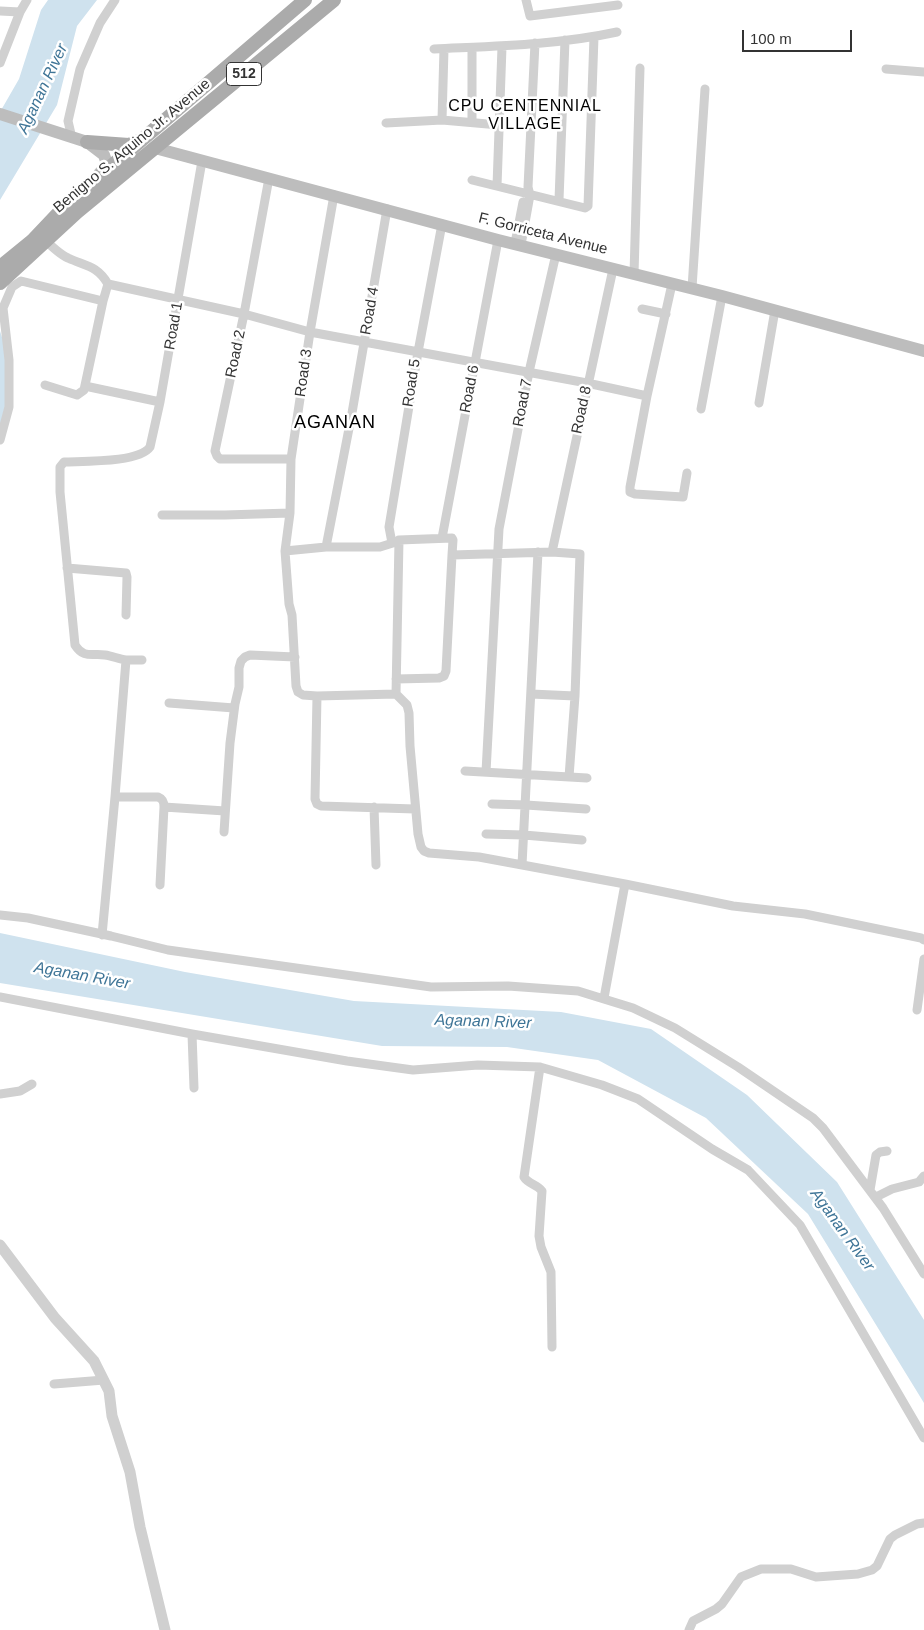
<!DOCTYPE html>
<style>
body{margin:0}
#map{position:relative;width:924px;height:1630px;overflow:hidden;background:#fff;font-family:Helvetica,sans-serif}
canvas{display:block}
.scale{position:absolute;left:742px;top:30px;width:110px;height:22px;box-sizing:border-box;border:2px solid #333;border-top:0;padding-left:6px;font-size:15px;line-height:18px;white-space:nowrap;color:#333;-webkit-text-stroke:4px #fff;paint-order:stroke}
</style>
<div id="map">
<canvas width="924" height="1630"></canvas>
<div class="scale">100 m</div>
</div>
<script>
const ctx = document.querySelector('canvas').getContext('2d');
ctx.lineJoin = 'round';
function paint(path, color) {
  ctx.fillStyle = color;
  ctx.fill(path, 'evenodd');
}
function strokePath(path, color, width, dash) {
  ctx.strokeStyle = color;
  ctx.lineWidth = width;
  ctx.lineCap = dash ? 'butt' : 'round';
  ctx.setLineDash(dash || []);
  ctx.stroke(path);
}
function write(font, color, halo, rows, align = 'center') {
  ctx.font = font + ' Helvetica,sans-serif';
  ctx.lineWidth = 5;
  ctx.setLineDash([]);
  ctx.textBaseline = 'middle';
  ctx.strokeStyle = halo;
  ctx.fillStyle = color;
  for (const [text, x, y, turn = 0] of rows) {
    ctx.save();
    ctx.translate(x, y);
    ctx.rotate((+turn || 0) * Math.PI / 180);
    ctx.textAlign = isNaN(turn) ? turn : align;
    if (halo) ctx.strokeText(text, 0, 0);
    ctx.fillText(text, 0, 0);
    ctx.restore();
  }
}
paint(new Path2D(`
 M48 0H97L77 26 57 105 0 200V112L19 79 41 10Z
 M0 331 13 371 0 434Z
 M0 933 185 972 354 1001 561 1012 651 1029 747 1095 837 1182 924 1320V1403L808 1214 706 1118 598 1060 507 1047 382 1046 0 983Z`), '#cfe2ee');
strokePath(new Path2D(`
 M526 0 530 16 618 5
 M0 11 20 12
 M434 49C495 46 557 45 617 32
 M0 63 20 12 27 0
 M886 69 924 72
 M442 120 444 49
 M472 122V48
 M386 123 442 120 499 125
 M72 138 68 121 80 69 100 23 115 0
 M202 161 160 402 150 447C139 463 83 461 64 462L60 467V492L75 645C84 659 92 653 105 655 112 656 119 659 126 660L115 797H158C163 799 164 802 164 807L225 811
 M269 178 244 314 215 451 217 456 220 459H291
 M472 180 585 208 588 206 594 37
 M497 186 502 47
 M334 195 310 332 291 459 290 513 285 551 289 604 292 615 296 686 298 692 303 695 317 696 396 694 407 705 409 713 410 746 418 834 421 847 424 851 429 853 479 857 625 884 733 906 805 914 921 938 924 940
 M559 200 565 40
 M42 237C48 243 61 255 68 258 85 266 97 265 108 284L103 301 84 390 77 395 45 385
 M515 243 523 202
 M521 245 530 195 528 187 535 43
 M634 274 640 68
 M108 284 244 314 310 332 587 383 647 396
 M672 284 647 396 630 487V492L635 494 683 497 687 473
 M692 288 705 89
 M642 309 666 314
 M85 386 160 402
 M759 403 775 310
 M701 409 722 296
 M0 440 9 407V360L3 308 12 287 21 281 103 301
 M162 515H225L290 513
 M442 538 498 240
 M392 543 389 527 418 352 442 224
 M326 547 352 413 387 209
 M285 551 326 547H380L396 542
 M552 552 613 269
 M452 555 552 552 580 554 575 696 569 777
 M67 568 126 573 127 577 126 615
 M126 660H142
 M396 694 399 540 452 538 453 540 452 555 446 671 444 676 439 678 396 679
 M531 694 575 696
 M317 696 315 799 317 804 321 806 415 809
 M169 703 234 708
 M465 771 587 778
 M486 772 499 529 529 372 556 254
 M492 804 526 805 586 809
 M374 807 376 865
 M224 832 230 743 235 704 239 687V668L241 661 245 657 250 655 295 657
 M486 834 524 835 582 840
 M522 865 538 552
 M160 885 164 807
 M0 915 28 918 111 936 168 950 431 987 508 986 578 991 633 1008 675 1028 738 1067 813 1118 823 1128 883 1208 924 1274
 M102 935 115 797
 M0 997 192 1034 347 1061 413 1070 478 1065 540 1067 602 1085 638 1099 712 1149 748 1170 800 1225 924 1438
 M604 998 625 884
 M917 1010 924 959
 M192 1034 194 1088
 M540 1067 524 1177C528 1184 537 1184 542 1191L539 1236 541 1247 551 1272 552 1347
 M0 1094 20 1091 32 1084
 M870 1190 876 1155 880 1152 887 1151
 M876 1197 892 1189 919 1182 924 1176
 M54 1384 104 1380
 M689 1630 693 1621 716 1609 722 1604 741 1577 761 1569H791L816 1577 858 1574 872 1570 877 1566 890 1539 895 1535 917 1524 924 1523`), '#d0d0d0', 9);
strokePath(new Path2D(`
 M0 1245 55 1318 94 1361 109 1391 112 1416 130 1472 140 1527 165 1630`), '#d0d0d0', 11);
strokePath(new Path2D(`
 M0 114 87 142 104 155 106 161 105 167 99 174
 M155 148 498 240 722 296 924 351`), '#bdbdbd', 12);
strokePath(new Path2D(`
 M87 142 129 145 139 141
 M0 267 32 241 67 204 305 0
 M0 283 77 212 334 0`), '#ababab', 14);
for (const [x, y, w] of [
 [244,74,35]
]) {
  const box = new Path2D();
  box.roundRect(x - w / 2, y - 11.5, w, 23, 4);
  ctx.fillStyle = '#fff';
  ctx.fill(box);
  strokePath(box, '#333', 1);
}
write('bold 14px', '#333', null, [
 ["512",244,74]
]);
write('15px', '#333', '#fff', [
 ["Benigno S. Aquino Jr. Avenue",132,146,-40],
 ["F. Gorriceta Avenue",543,234,14],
 ["Road 4",370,311,-80],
 ["Road 1",174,326,-80],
 ["Road 2",236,354,-78],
 ["Road 3",304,373,-82],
 ["Road 5",412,383,-81],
 ["Road 6",470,389,-79],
 ["Road 7",523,403,-79],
 ["Road 8",582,410,-78]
]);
write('italic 16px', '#3f7597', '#fff', [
 ["Aganan River",43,89,-65],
 ["Aganan River",82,976,10],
 ["Aganan River",483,1022,2],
 ["Aganan River",842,1230,54]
]);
ctx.letterSpacing = '1px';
write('16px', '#000', '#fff', [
 ["CPU CENTENNIAL",525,107],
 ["VILLAGE",525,125]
]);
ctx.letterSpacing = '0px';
ctx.letterSpacing = '1px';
write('18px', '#000', '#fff', [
 ["AGANAN",335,423]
]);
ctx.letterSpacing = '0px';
</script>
